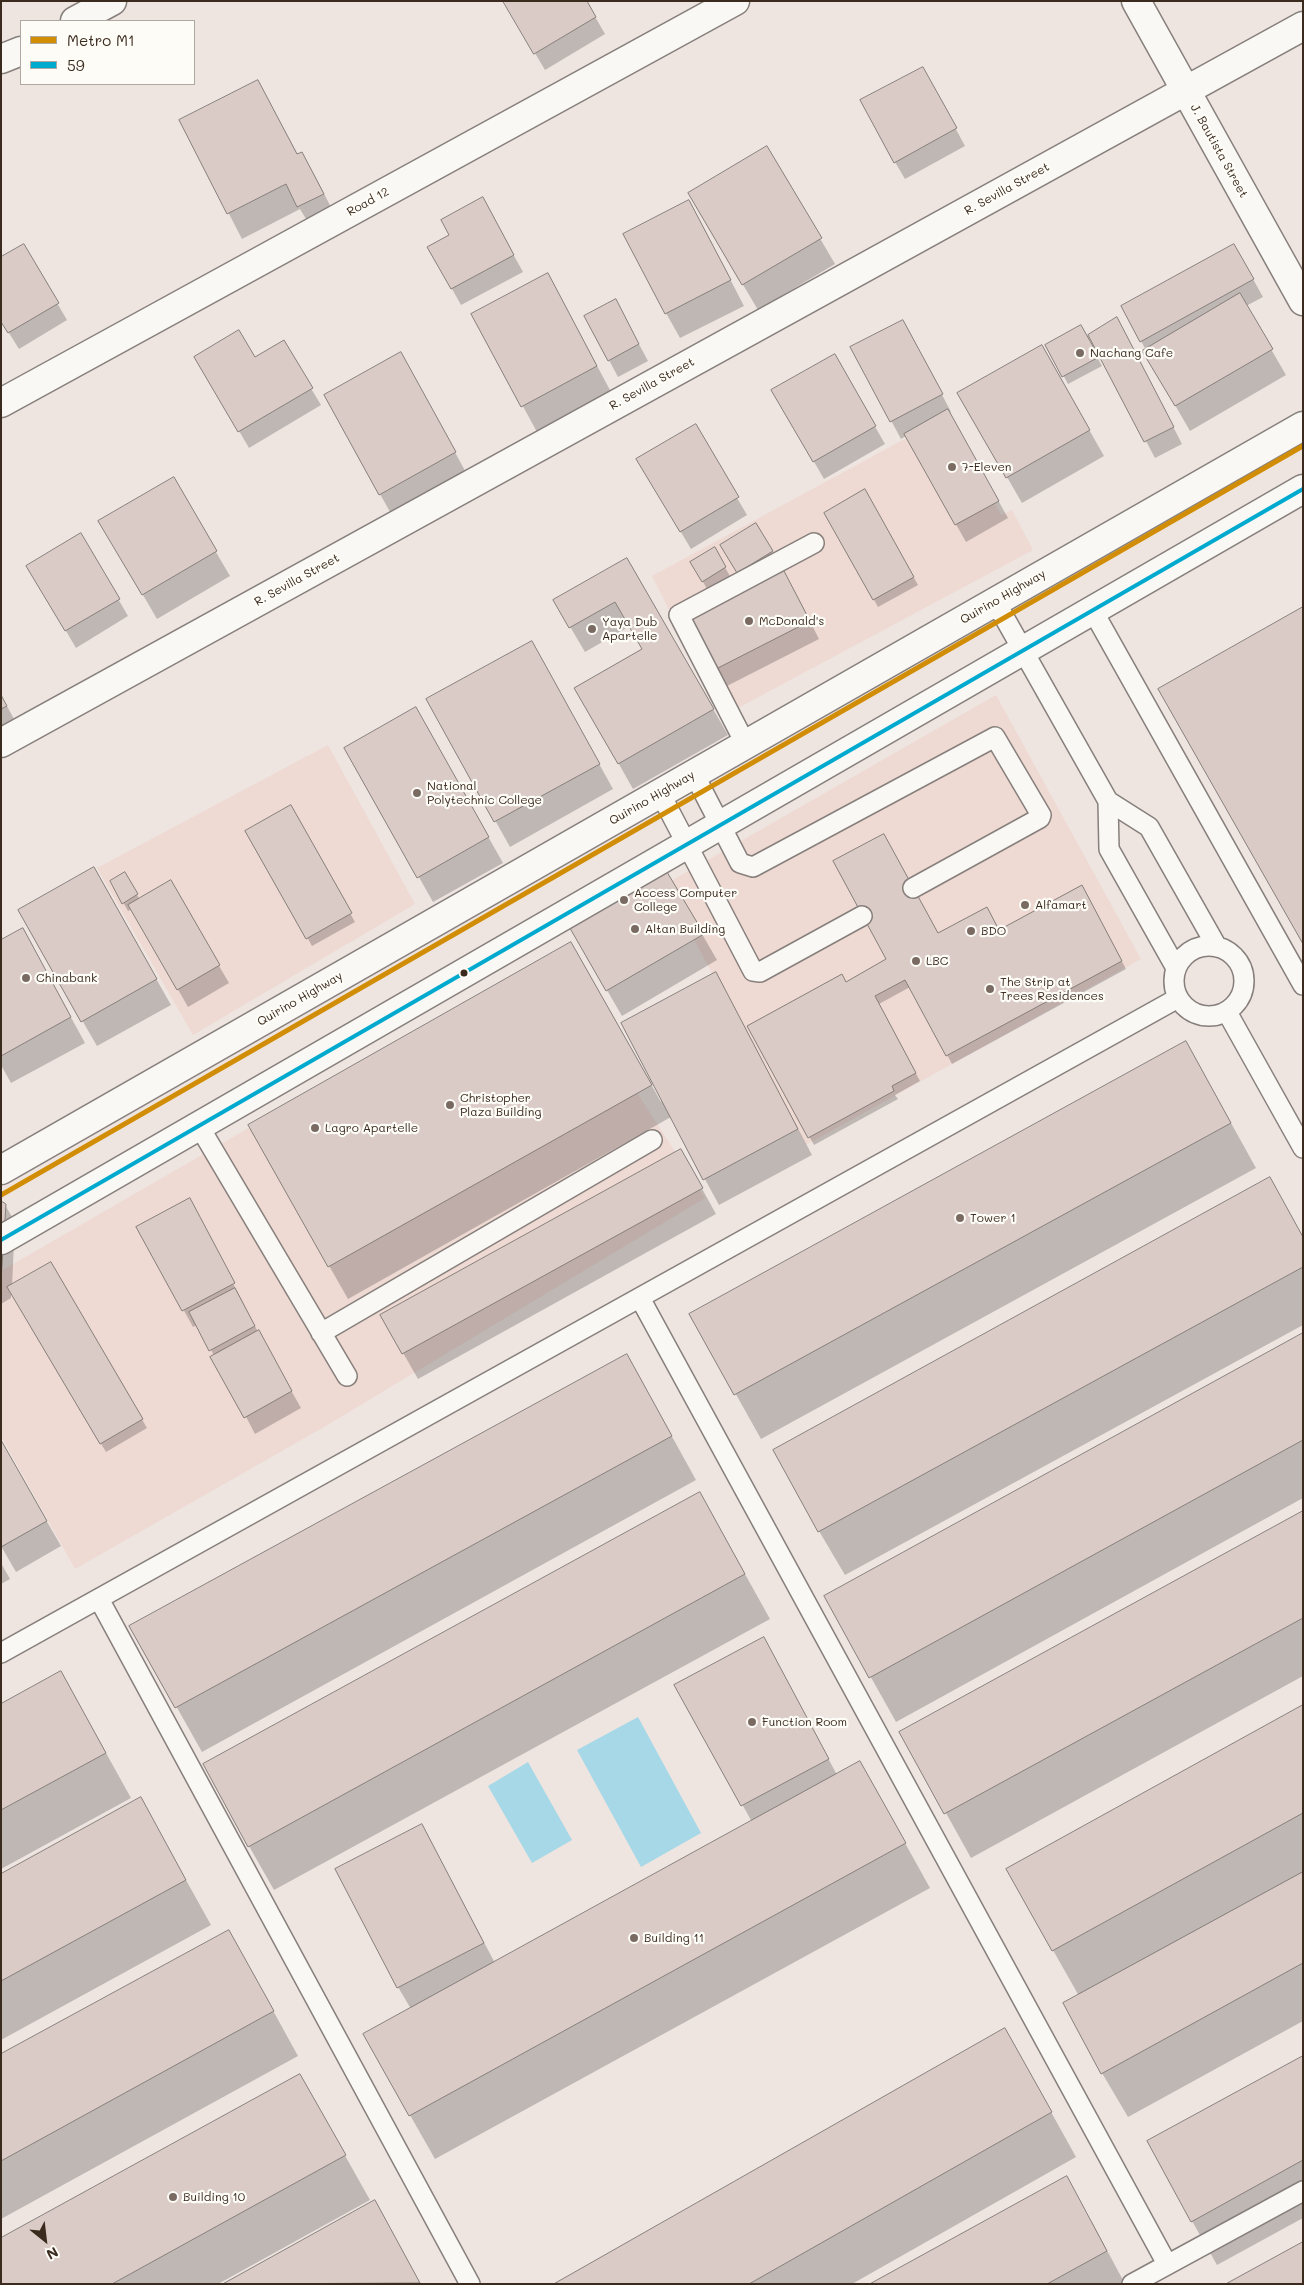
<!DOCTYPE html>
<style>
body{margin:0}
#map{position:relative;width:1304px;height:2285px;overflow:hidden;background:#eee5e1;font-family:Mali,sans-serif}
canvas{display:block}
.frame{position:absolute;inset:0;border:2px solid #3b2a1e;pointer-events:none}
.legend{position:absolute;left:20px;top:20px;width:175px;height:65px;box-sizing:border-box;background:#fdfcf7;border:1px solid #afa8a0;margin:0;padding:6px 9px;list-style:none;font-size:15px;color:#3b2a1e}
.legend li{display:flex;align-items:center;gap:10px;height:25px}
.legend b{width:25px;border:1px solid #afa8a0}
.north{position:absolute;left:20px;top:2215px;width:50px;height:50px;-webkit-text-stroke:4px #fdfcf7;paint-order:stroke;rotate:151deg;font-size:14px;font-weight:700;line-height:20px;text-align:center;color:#3b2a1e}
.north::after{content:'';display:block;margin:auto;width:18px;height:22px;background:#3b2a1e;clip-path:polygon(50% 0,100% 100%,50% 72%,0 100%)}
</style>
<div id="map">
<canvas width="1304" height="2285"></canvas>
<div class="frame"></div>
<ul class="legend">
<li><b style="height:6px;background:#d18d06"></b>Metro M1</li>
<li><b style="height:6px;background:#00a9ce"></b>59</li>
</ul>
<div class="north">N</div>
</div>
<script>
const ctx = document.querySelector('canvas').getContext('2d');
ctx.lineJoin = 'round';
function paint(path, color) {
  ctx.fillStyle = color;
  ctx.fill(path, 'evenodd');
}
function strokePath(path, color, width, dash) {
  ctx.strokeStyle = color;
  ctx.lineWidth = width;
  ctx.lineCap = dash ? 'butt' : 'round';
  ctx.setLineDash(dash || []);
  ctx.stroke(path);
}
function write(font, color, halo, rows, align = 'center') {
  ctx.font = font + ' Mali,sans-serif';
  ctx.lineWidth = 4.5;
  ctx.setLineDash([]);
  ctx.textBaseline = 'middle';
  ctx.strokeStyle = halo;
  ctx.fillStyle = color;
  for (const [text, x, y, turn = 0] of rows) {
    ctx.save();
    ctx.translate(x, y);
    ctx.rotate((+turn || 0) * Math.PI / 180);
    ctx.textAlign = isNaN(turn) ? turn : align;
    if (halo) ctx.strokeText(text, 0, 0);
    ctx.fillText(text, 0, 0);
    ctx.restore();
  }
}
paint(new Path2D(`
 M947 416 1001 515 1012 510 1033 550 723 716 652 576Z
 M996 695 1141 959 806 1145 664 885Z
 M328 745 415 904 193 1035 97 868Z
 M548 955 705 1198 324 1427 75 1569 1 1436V1271Z`), '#eed9d3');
paint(new Path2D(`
 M638 1717 701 1833 641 1867 577 1750Z
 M528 1762 572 1840 532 1863 488 1786Z`), '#a7d8e7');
paint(new Path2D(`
 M504 1H586L605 34 545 70Z
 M258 81 298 155 302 153 316 178 337 219 313 231 300 209 242 239 181 121Z
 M932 85 965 146 905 179 895 162Z
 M767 148 835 264 758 310 704 219Z
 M492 216 523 272 461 305 429 248Z
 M703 227 744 306 680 338 666 313Z
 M23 245 67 320 19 349 1 320Z
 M1234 245 1263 297 1246 306 1286 375 1190 431 1144 351 1146 350 1141 341Z
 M562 300 611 392 537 432 473 315Z
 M625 318 648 361 618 377 609 360Z
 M1080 327 1102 366 1068 384 1047 345Z
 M1126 335 1182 444 1155 458 1090 336Z
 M913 339 951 412 949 413 1008 518 966 542 906 436 901 439 852 348Z
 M283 342 321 405 249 448 196 357 254 359Z
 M1042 347 1104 456 1022 503 959 394Z
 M834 355 885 444 824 479 773 391Z
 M415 379 469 478 394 519 380 494Z
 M695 426 747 515 691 549 638 460Z
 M173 479 230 576 157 619 100 521Z
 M865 491 918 585 878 607 826 513Z
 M756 525 777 560 743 580 722 545Z
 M81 535 128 616 76 648 28 566Z
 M714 549 730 576 707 589 692 562Z
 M627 559 728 735 633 789 576 688 644 650 630 626 585 652 555 601Z
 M794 590 819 639 725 687 715 670Z
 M546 668 613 789 510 847 428 700Z
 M1 695 21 732 1 742Z
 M430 734 503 863 433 902 346 748Z
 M290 807 355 922 312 946 247 831Z
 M664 868 717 960 622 1016 568 923Z
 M125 874 140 900 170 882 229 983 188 1007 132 909 128 911 111 881Z
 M108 894 171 1005 97 1046 19 911Z
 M1086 895 1126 969 952 1064 910 987 879 1004 920 1081 895 1095 898 1099 814 1145 749 1026 846 984 938 935 999 931Z
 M1 941 37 955 85 1043 11 1083 1 1065Z
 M716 974 812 1155 719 1205 671 1117 348 1299 249 1125 590 976 661 1102Z
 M1186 1042 1256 1168 761 1439 691 1314Z
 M695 1176 716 1214 418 1379 382 1316Z
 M1 1202 5 1205 15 1222 12 1286 51 1263 147 1428 106 1452 11 1292V1298L1 1304Z
 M199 1217 258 1332 301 1408 255 1434 198 1325 193 1327 138 1227Z
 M1303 1237V1325L845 1575 819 1531Z
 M1303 1335V1498L896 1722 826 1597Z
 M627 1355 696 1480 202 1752 131 1626Z
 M1 1442 61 1546 16 1572 1 1546Z
 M1303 1512V1676L971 1858 901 1732Z
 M725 1538 770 1619 274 1890 249 1846Z
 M1 1563 10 1579 1 1584Z
 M778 1664 837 1775 885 1807 930 1888 435 2159 410 2115 411 2009 398 1987 422 1826 495 1963 752 1822 676 1685Z
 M1 1705 86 1717 131 1798 1 1869Z
 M1303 1706V2021L1128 2117 1102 2073 1079 1996 1007 1869Z
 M141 1799 211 1925 1 2040V1876Z
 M254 1976 298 2056 1 2219V2056Z
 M1303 2057V2218L1217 2265 1192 2221Z
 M1030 2074 1076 2157 852 2284H556Z
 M325 2120 370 2200 218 2284H1Z
 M1092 2222 1125 2284H872Z
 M400 2246 420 2284H225Z`), '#0003');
const building = new Path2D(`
 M503 1H587L596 17 534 54Z
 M923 67 957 128 894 163 860 100Z
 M258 80 297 154 302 152 324 194 297 207 286 184 227 214 179 120Z
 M767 146 822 238 742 285 688 193Z
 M483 197 514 255 451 289 427 247 449 235 441 220Z
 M689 200 731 280 665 314 623 234Z
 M24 244 59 303 8 333 1 322V257Z
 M1234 244 1254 279 1140 342 1121 306Z
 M548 273 597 366 521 407 471 314Z
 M1240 293 1273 349 1175 406 1142 351Z
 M616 299 639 344 608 361 584 316Z
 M1117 317 1174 427 1144 442 1088 335Z
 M903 320 943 394 890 422 850 347Z
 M1081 325 1099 357 1062 377 1045 345Z
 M239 330 255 357 284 340 313 388 238 432 194 357Z
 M1042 345 1090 430 1006 478 957 393Z
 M401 352 456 452 379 495 324 395Z
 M835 354 876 426 813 462 771 390Z
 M948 409 999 501 955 525 904 434Z
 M696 424 739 497 680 532 636 459Z
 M174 477 217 551 142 595 98 521Z
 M865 489 914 577 873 600 824 513Z
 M756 523 773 551 737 573 720 545Z
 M81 533 120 599 65 631 26 566Z
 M715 547 726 567 702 582 690 562Z
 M627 558 714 709 618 764 574 688 642 649 615 602 569 628 553 600Z
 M784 571 810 621 714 670 688 620Z
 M1303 607V944L1158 689Z
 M532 641 600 764 494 822 426 699Z
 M1 695 7 706 1 709Z
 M416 707 489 837 417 878 344 748Z
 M291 805 352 913 306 939 245 831Z
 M884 834 938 933 987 907 999 930 1082 885 1122 961 946 1056 905 980 875 996 916 1073 892 1086 894 1091 808 1138 747 1026 842 974 846 982 886 959 833 861Z
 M94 867 157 979 81 1022 18 910Z
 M664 867 704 934 606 991 567 923Z
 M125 872 138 894 122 904 110 881Z
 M171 880 220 965 177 990 128 905Z
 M23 928 71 1017 1 1056V940Z
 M571 942 652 1085 328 1267 248 1125Z
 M716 972 798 1129 703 1180 621 1023Z
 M1186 1041 1231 1123 734 1395 689 1314Z
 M681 1149 703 1188 402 1354 380 1315Z
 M1270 1177 1303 1237V1267L818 1532 773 1450Z
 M190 1198 235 1283 182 1311 136 1227Z
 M1 1201 6 1204 1 1281Z
 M51 1262 143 1419 100 1444 7 1287Z
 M235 1288 255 1326 209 1351 189 1312Z
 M259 1330 292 1391 244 1418 210 1357Z
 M1303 1333V1440L869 1678 824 1596Z
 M627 1354 672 1436 175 1708 129 1626Z
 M1 1440 47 1521 1 1547Z
 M700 1492 745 1574 248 1847 203 1764Z
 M1303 1511V1618L944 1814 899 1732Z
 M764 1637 829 1759 741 1806 674 1685Z
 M61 1671 106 1753 1 1810V1704Z
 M1303 1705V1813L1052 1951 1006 1869Z
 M860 1761 906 1843 409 2116 363 2034Z
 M141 1797 186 1880 1 1981V1874Z
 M422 1824 484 1943 397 1988 335 1869Z
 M1303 1872V1963L1101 2074 1063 2003Z
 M229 1930 274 2011 1 2161V2054Z
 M1005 2028 1052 2112 749 2284H554Z
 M1303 2056V2160L1191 2222 1147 2141Z
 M300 2074 346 2155 112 2284H1V2238Z
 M1067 2176 1107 2251 1047 2284H870Z
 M375 2200 420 2283 223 2284Z
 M1303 2242V2284H1226Z`);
paint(building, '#dacbc6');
strokePath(building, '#877f7b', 1);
const service = new Path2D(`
 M995 601 1108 801 1149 827 1217 947
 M1093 611 1303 985
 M746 745 679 615 814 543
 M694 774 740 863 753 867 995 737 1041 815 1040 818 913 888
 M660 793 753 971 760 972 862 916
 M1108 801 1109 849 1176 968
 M1174 981a35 35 0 1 1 70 0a35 35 0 1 1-70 0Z
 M1227 1012 1303 1148
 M199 1126 347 1376
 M640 1298 1167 2264
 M321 1333 652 1140
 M99 1599 470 2284
 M1 1653 1178 998
 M1132 2284 1303 2191`);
const minor = new Path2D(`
 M1136 1 1303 301
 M75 21 112 1
 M1 59 21 51
 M1 403 735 1
 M1 743 1303 26`);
const primary = new Path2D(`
 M1 1170 1303 426
 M1 1240 1303 489`);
strokePath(service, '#877f7b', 22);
strokePath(minor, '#877f7b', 31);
strokePath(primary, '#877f7b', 31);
strokePath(service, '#f9f8f5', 19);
strokePath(minor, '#f9f8f5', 28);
strokePath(primary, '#f9f8f5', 28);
strokePath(new Path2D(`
 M1 1240 1303 489`), '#00a9ce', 4);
strokePath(new Path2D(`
 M1 1195 1303 446`), '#d18d06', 5);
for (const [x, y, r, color] of [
 [1080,353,5,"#7a6b62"],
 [952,467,5,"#7a6b62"],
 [749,621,5,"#7a6b62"],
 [592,629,5,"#7a6b62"],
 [417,793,5,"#7a6b62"],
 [624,900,5,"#7a6b62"],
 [1025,905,5,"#7a6b62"],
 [635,929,5,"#7a6b62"],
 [971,931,5,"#7a6b62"],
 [916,961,5,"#7a6b62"],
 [464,973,4.5,"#3b2a1e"],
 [26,978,5,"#7a6b62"],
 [990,989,5,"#7a6b62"],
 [450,1105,5,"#7a6b62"],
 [315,1128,5,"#7a6b62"],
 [960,1218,5,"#7a6b62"],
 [752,1722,5,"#7a6b62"],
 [634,1938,5,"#7a6b62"],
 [173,2197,5,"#7a6b62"]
]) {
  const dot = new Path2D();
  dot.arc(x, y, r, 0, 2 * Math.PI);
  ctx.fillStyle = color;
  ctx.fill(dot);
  strokePath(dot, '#fdfcf7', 2);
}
write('12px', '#3b2a1e', '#fdfcf7', [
 ["J. Bautista Street",1219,151,61],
 ["R. Sevilla Street",1007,189,-29],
 ["Road 12",368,202,-29],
 ["R. Sevilla Street",652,384,-29],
 ["R. Sevilla Street",297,580,-29],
 ["Quirino Highway",1003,597,-30],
 ["Quirino Highway",652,798,-30],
 ["Quirino Highway",300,999,-30]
]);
write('12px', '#3b2a1e', '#fdfcf7', [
 ["Nachang Cafe",1090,353],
 ["7-Eleven",962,467],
 ["McDonald's",759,621],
 ["Yaya Dub",602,622],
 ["Apartelle",602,636],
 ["National",427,786],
 ["Polytechnic College",427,800],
 ["Access Computer",634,893],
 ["College",634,907],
 ["Alfamart",1035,905],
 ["Altan Building",645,929],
 ["BDO",981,931],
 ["LBC",926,961],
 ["Chinabank",36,978],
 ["The Strip at",1000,982],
 ["Trees Residences",1000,996],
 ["Christopher",460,1098],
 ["Plaza Building",460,1112],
 ["Lagro Apartelle",325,1128],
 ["Tower 1",970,1218],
 ["Function Room",762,1722],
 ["Building 11",644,1938],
 ["Building 10",183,2197]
], 'left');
</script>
